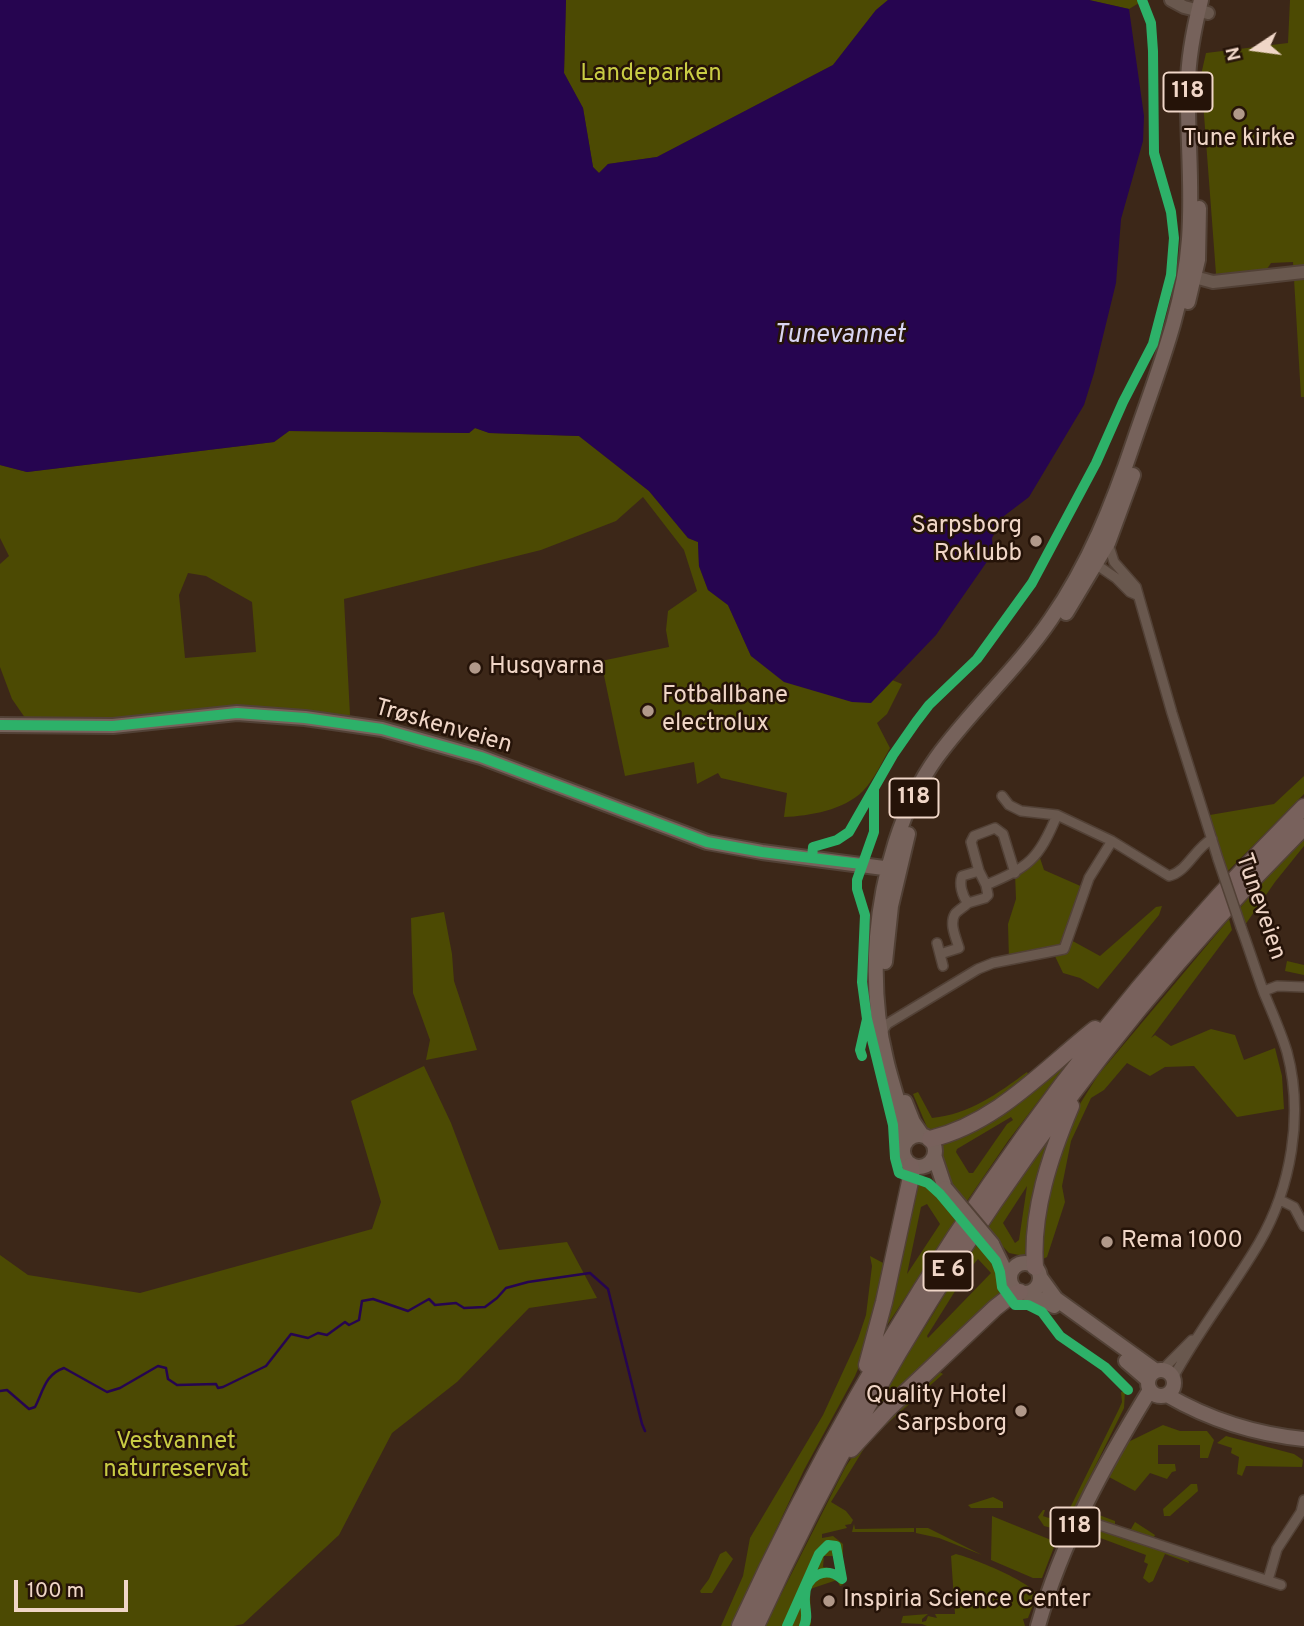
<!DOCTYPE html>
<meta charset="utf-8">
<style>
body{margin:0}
#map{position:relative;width:1304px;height:1626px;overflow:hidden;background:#3c2718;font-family:Overpass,sans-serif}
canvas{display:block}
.north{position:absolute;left:1220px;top:14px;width:70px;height:70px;-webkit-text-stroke:5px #251308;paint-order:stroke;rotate:257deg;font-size:19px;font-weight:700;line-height:28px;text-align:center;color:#f0d6c7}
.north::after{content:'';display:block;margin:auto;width:24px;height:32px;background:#f0d6c7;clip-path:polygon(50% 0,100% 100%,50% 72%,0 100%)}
.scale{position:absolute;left:14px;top:1580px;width:114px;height:32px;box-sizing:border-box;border:4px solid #f0d6c7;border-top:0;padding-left:9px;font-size:21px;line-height:24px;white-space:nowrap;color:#f0d6c7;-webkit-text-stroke:5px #251308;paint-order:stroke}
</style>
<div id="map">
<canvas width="1304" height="1626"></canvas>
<div class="north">N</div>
<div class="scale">100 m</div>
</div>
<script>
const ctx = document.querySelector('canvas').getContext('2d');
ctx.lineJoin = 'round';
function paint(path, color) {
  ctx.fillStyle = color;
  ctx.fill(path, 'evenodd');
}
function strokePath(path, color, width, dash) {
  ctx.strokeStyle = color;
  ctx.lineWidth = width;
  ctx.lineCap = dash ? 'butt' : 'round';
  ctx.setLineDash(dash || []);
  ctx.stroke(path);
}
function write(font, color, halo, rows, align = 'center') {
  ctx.font = font + ' Overpass,sans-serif';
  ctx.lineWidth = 5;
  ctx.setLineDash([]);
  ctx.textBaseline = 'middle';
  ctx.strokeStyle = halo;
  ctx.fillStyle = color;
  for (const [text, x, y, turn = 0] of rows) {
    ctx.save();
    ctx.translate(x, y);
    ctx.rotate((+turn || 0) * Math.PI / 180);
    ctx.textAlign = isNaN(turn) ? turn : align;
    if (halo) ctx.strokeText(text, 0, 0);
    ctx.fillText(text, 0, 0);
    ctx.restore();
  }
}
paint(new Path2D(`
 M566 0H888L876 10 833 65 657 157 608 164 599 173 593 167 583 108 564 73Z
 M1089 0H1144L1129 9Z
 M1290 0H1304V397H1301L1293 262 1271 263 1267 269 1216 274 1201 75 1206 53 1288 43Z
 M475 428 490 433 579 436 649 491 688 538 698 542 699 566 708 590 728 605 751 656 871 702 892 680 902 684 887 714 877 723 890 748C882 762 874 780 863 791 844 810 810 816 784 817L787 793 721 778 718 773 697 784 694 762 625 776 601 661 669 647 666 630 668 611 697 591 684 550 643 497 616 521 541 550 344 599 350 715 346 717 237 713 30 725 12 699 0 667V564L9 556 0 538V465L27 472 274 442 289 431 469 433ZM188 573 206 576 252 602 256 652 185 658 179 595Z
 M1304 776V794L1228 871 1218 859 1204 816 1274 804Z
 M1304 837V846L1275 882 1245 925 1240 908 1266 876Z
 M1038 852 1044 870 1085 888 1069 939 1100 956 1156 907 1162 906 1159 915 1098 989 1080 978 1063 973 1053 952 1009 960 1008 924 1016 899 1015 873Z
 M444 912 452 954 454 981 477 1050 426 1060 430 1040 413 993 411 918Z
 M1229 919 1232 930 1151 1038 1155 1035 1171 1046 1211 1029 1235 1035 1244 1060 1275 1048 1282 1076 1284 1109 1237 1117 1194 1066 1165 1067 1150 1076 1127 1063 1104 1090 1091 1098 1071 1141 1062 1186 1065 1202 1047 1257 1039 1261 1045 1200 1068 1123 1098 1075Z
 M1287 961 1304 965V975L1285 971Z
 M1078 1049 1008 1141 965 1204 946 1176 940 1160 938 1143ZM1011 1117 1013 1120 1007 1124 973 1173H969L956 1152 957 1149Z
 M424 1066 451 1123 499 1250 567 1242 597 1298 529 1308 457 1382 392 1433 339 1535 243 1624 234 1626H0V1255L28 1275 140 1293 372 1229 381 1202 351 1101Z
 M1027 1072 1030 1078 975 1118 929 1132 913 1094 918 1092 932 1118C970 1114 997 1094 1027 1072Z
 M1061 1121 1029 1257 1009 1253 985 1228ZM1027 1186 1019 1240 1015 1243 1003 1223Z
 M914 1179C934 1184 944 1205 956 1220L888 1324 883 1322ZM927 1204 940 1224 907 1274 921 1207Z
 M975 1244 997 1266 999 1286 1004 1295 874 1418 871 1414C886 1388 902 1362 919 1336 939 1306 956 1274 975 1244ZM978 1259 991 1273 928 1338 927 1336 967 1272Z
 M870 1256 885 1264 868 1345 855 1376 804 1470 731 1626H721L743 1576 750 1538 823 1415 858 1339 866 1315 872 1266Z
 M938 1371 943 1374 870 1439 831 1502 846 1511 853 1520 851 1524 845 1525 847 1528 822 1534V1538L833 1536 843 1544V1574L840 1546 837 1543 826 1544 821 1549 785 1626H765L846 1466 861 1444Z
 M1121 1392H1125L1124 1408 1063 1531 1044 1526 1038 1517 1043 1510H1045L1043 1516C1053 1520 1059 1519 1068 1512L1119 1409 1122 1402Z
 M1163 1425 1180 1431H1207L1214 1440 1208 1458H1200V1445H1158V1464H1175L1176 1471 1172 1472 1167 1479 1150 1473 1135 1491 1109 1477 1091 1512 1115 1521V1524L1112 1525 1093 1519 1088 1512 1126 1443Z
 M1226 1436 1294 1454 1303 1460 1302 1467 1246 1466 1242 1476 1237 1474 1239 1457 1231 1453 1232 1448 1217 1443Z
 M1191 1484H1197L1198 1491 1170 1516H1164L1163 1509Z
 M993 1497 1003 1502V1508H971L968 1505Z
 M992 1516 1056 1542 1042 1578H1033L991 1560Z
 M1135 1522 1155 1535 1153 1539 1120 1527 1131 1529Z
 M854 1524 855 1529 914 1528V1532H852Z
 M916 1528H928L982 1555 939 1538 916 1533Z
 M1097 1529 1188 1559 1189 1563 1165 1554 1153 1581 1149 1583 1143 1578 1148 1564 1144 1562 1146 1555 1095 1536Z
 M831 1548 837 1550 838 1556H824L823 1567 829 1568V1570L819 1572 809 1581 823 1552Z
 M726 1551 733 1559 712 1593H701L700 1591 709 1579 720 1554Z
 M956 1554C972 1558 1030 1581 1037 1595L1031 1600 1030 1605H1033L1028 1618 1023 1619 1025 1626H927L922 1624 901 1623 903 1616 928 1614 922 1619V1622L926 1621 928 1616 937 1618 935 1614H955L951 1556Z
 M826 1573 837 1576 843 1585 840 1586 837 1580 810 1589 811 1625 806 1626C813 1606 796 1584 826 1573Z
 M802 1597C806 1603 808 1618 803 1626H788Z`), '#4c4a03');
paint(new Path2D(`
 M0 0H566L564 73 583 108 593 167 599 173 608 164 657 157 833 65 876 10 888 0H1089L1129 9 1144 116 1143 141 1121 219 1116 283 1094 373 1084 405 1029 497 1004 516 992 538 993 553 936 635 871 703 852 702 784 682 751 656 728 605 708 590 699 566 698 542 688 538 649 491 579 436 489 433 475 428 469 433 289 431 274 442 27 472 0 465Z`), '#260550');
strokePath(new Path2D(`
 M0 1391 7 1390 29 1409 35 1407C43 1392 45 1374 64 1368L107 1392 120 1388 158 1366 166 1368 168 1379 177 1385 216 1384 218 1388 223 1387 266 1366 291 1334 308 1338 318 1333 327 1335 345 1322 349 1325 359 1320 362 1301 373 1299 408 1311 429 1299 435 1305 456 1303 464 1308 485 1307 497 1298 506 1288 528 1282 590 1273 608 1289 642 1424 645 1431`), '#260550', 2.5);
const street = new Path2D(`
 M1108 543 1114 562 1136 587 1172 713 1218 859
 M1096 561 1097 565 1116 578 1130 592 1137 595
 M1002 796 1009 805 1021 811 1057 815 1112 841 1169 876C1187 872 1195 848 1212 839
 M979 871 971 842 974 836 995 828 1003 834 1015 873
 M986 885 988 895 985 898 968 903C962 896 959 884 962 876L979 871 986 885C1029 867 1039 859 1057 815
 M937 943 943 966
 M940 954 959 948C956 938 949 924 955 914 958 910 964 907 968 903
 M1264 991 1277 986 1304 987
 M880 1035 887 1024 978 969 993 963 1064 949 1089 878 1112 841
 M1280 1200 1294 1207 1304 1226
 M1162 1370 1192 1340
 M1173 1378C1198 1331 1232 1289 1259 1243 1291 1188 1304 1115 1287 1052 1281 1032 1272 1012 1264 993 1256 971 1249 949 1241 927
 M1078 1518 1281 1585
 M1268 1580 1277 1549 1301 1512 1304 1500`);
const secondary = new Path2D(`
 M1171 0 1184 7 1208 13
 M1187 275 1213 282 1304 272`);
const primary = new Path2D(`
 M1188 302 1198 260 1199 208
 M1066 613 1108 543 1133 475
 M0 725 113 726 237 713 305 718 382 729 481 757 707 842 762 852 899 870
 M885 962 891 906 908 834
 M905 1102 913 1122 922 1135
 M903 1151a16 16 0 1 1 32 0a16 16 0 1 1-32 0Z
 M905 1143C905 1115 892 1087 886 1059 876 1019 874 978 877 937 882 876 901 807 937 757 972 709 1017 669 1051 619 1089 564 1113 504 1134 441 1156 376 1184 309 1189 239 1193 188 1187 137 1188 85 1188 57 1194 28 1201 0
 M935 1158 945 1188
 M992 1244 1009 1279
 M1010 1278a15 15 0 1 1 30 0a15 15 0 1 1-30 0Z
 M1040 1277 1056 1299 1156 1371
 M1028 1293 1054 1306
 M1126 1361 1148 1380
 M1148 1383a13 13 0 1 1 26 0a13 13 0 1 1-26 0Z
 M1167 1395C1210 1420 1254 1434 1304 1439
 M1038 1626C1062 1541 1104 1465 1150 1390`);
const highway = new Path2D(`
 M930 1139C997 1123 1043 1070 1095 1029
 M1035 1267C1031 1212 1050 1156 1071 1106
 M867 1365 884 1302 911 1177V1166
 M851 1449 887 1410 995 1308 1009 1297 1020 1292
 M740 1626C880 1322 1067 1044 1304 807
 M756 1626C891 1330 1074 1057 1304 827`);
strokePath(street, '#524136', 12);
strokePath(secondary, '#524136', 16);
strokePath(primary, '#524136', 18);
strokePath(highway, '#524136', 19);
strokePath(street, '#69584e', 9);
strokePath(secondary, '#69584e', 12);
strokePath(primary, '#76625b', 14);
strokePath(highway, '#78615c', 16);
const streetBridge = new Path2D(`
 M1218 859 1241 927`);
const primaryBridge = new Path2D(`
 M945 1188 992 1244`);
strokePath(streetBridge, '#524136', 12, []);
strokePath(primaryBridge, '#524136', 18, []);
strokePath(streetBridge, '#69584e', 9);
strokePath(primaryBridge, '#76625b', 14);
strokePath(new Path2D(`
 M0 725 113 726 237 713 305 718 382 729 481 757 707 842 762 852 861 864
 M812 858 813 847 837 840 849 832 893 755 916 722 929 705 977 659 1032 583 1096 463 1123 402 1153 344 1171 275 1174 238 1171 212 1154 153 1153 51 1151 23 1142 0
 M867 1019 893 1125 895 1158 899 1173 928 1183 940 1194 996 1261 1000 1272 1002 1287 1015 1305H1028L1042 1312 1060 1336 1105 1367 1128 1390
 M862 1056 860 1050 867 1019 862 982 865 915 857 889V880L874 832V790
 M787 1626 819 1554 828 1545 836 1546 842 1579C826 1565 805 1576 805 1597 804 1608 809 1616 804 1626`), '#2db169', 10);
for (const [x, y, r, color] of [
 [1239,114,7,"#b1998a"],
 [1036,541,7,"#b1998a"],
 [475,668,7,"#b1998a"],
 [648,711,7,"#b1998a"],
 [1107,1242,7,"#b1998a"],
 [1021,1411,7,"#b1998a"],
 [829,1601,7,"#b1998a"]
]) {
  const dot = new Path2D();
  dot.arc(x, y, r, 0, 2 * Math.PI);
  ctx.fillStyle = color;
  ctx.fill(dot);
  strokePath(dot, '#251308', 2.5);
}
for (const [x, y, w] of [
 [1188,92,49],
 [914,798,49],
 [948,1271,49],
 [1075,1527,49]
]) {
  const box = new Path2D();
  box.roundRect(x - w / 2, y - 19.5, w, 39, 5);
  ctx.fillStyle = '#251308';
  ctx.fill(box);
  strokePath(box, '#f0d6c7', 2);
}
write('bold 23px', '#f0d6c7', null, [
 ["118",1188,92],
 ["118",914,798],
 ["E 6",948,1271],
 ["118",1075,1527]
]);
write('24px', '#c9cc44', '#251308', [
 ["Landeparken",651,75],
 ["Vestvannet",176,1443],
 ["naturreservat",176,1471]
]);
write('24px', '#f0d6c7', '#251308', [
 ["Tune kirke",1239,140,"center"],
 ["Sarpsborg",1022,527,"right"],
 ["Roklubb",1022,555,"right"],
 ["Husqvarna",489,668],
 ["Fotballbane",662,697],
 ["electrolux",662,725],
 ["Rema 1000",1121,1242],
 ["Quality Hotel",1007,1397,"right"],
 ["Sarpsborg",1007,1425,"right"],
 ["Inspiria Science Center",843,1601]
], 'left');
write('24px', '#f0d6c7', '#251308', [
 ["Trøskenveien",443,728,16],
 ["Tuneveien",1259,907,71]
]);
write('italic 26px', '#d9d5f2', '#251308', [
 ["Tunevannet",839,337]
]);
</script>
